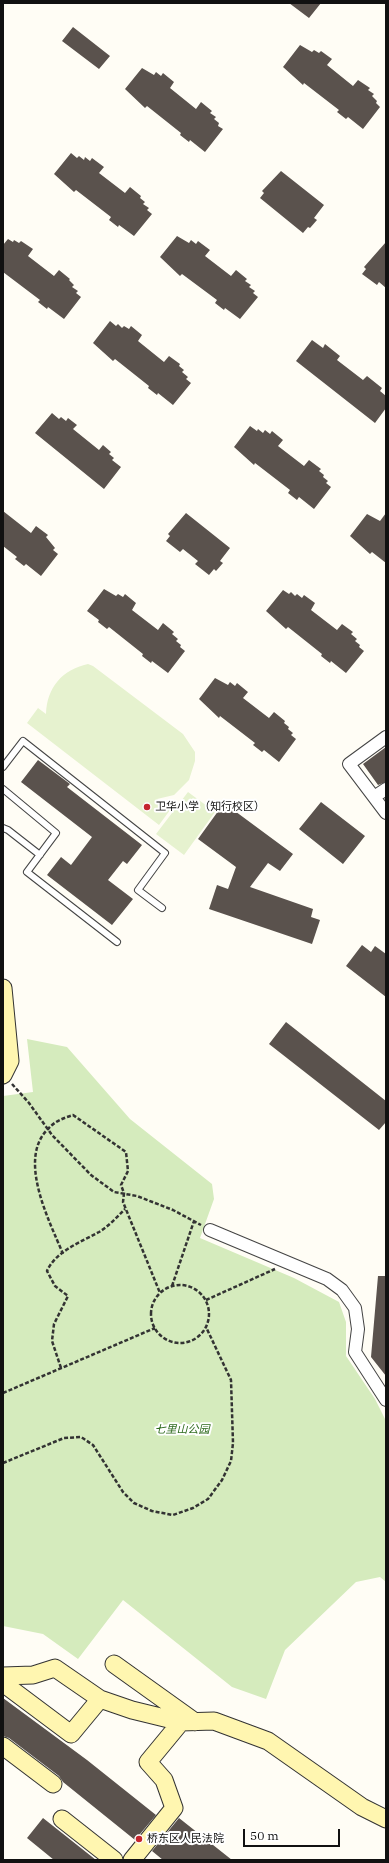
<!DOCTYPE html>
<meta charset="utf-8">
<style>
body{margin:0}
#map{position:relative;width:389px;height:1863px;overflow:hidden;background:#fffdf5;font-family:"IBM Plex Serif",serif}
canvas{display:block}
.frame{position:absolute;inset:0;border:4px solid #111;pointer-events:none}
.scale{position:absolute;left:243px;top:1829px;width:97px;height:18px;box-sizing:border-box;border:2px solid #111;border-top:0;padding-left:5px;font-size:12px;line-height:14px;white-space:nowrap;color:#111;-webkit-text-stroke:3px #fff;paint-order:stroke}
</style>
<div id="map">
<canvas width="389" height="1863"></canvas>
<div class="frame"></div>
<div class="scale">50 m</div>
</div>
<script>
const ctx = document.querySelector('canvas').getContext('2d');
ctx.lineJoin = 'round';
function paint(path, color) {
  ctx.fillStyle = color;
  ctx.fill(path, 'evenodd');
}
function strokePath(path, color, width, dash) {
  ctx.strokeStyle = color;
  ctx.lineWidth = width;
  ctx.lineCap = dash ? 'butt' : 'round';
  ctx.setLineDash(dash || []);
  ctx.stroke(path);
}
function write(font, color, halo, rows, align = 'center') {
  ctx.font = font + ' "IBM Plex Serif","Noto Sans SC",serif';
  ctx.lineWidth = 4;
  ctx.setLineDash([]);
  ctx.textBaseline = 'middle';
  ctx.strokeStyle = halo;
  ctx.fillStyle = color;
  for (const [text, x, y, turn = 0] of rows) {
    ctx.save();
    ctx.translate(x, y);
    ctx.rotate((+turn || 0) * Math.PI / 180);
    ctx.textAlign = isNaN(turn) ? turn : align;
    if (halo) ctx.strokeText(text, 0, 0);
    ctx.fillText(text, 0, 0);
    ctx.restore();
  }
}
paint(new Path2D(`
 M27 1039 67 1047 130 1119 212 1184 214 1199 200 1238 294 1278 339 1302 346 1322V1356L375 1399 386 1421V1582L380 1577 356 1582 285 1650 266 1699 232 1687 123 1600 78 1659 43 1634 3 1626V1096L33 1092Z`), '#d5ebbd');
paint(new Path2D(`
 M88 664 93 666 183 734 195 752V761L189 780 174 795 157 799 170 810 159 825 27 723 38 708 46 714C47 687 62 670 88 664Z
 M188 792 215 812 184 855 156 834Z`), '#e6f2cf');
paint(new Path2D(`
 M289 3H321L309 18Z
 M73 27 110 56 99 69 62 41Z
 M300 45 312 52 314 50 319 53 321 51 332 59 327 65 353 86 358 80 370 88 368 90 374 94 372 96 377 101 376 103 380 107 363 129 348 117 346 119 337 112 339 110 304 83 303 85 283 67Z
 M142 68 154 75 156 72 161 76 163 73 174 82 170 88 196 109 201 102 212 111 210 113 216 117 214 119 219 123 218 126 223 129 205 152 190 140 189 142 180 135 181 133 147 106 145 108 125 89Z
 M71 153 77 158 79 156 84 160 85 157 90 161 92 158 104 167 99 173 125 193 130 187 141 196 140 198 145 202 143 204 149 208 147 210 152 214 134 236 119 225 118 227 109 220 111 217 76 190 74 192 54 174Z
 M281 171 324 205 314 218 317 220 310 228 308 227 303 233 260 198 264 193 262 191Z
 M177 236 189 243 191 240 196 244 198 241 210 250 205 256 231 276 236 270 247 279 245 281 251 285 249 287 255 291 253 293 258 297 240 319 225 308 224 310 215 303 217 300 182 274 180 276 160 257Z
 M8 239 13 242 14 240 19 243 21 241 33 249 28 256 54 276 59 270 70 279 69 280 74 285 72 287 78 291 76 293 81 297 64 319 48 307 47 309 38 302 40 300 3 272V245Z
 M386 242V288L379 282 377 285 362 274 366 269 364 267Z
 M110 321 116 326 118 324 122 328 124 326 129 329 131 326 142 335 138 341 164 362 169 356 180 364 179 366 184 370 182 372 188 377 186 379 191 383 173 405 158 393 157 395 148 388 149 386 115 359 113 361 93 343Z
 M312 340 323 348 325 344 340 356 337 360 363 380 367 376 382 388 380 391 386 396V408L375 423 296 361Z
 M52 413 59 419 61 417 66 421 68 418 77 425 73 429 99 450 103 445 111 452 109 454 114 458 112 460 121 467 104 489 35 433Z
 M250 426 257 431 258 429 263 433 265 430 270 434 272 431 283 440 278 446 304 466 309 460 321 469 319 471 324 475 323 477 328 481 326 483 331 487 314 509 299 497 297 500 288 493 290 490 255 463 254 465 234 447Z
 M3 511 31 533 36 526 48 535 46 537 55 548 53 550 58 554 41 576 26 564 24 566 15 559 17 557 3 546Z
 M186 513 230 548 220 561 223 563 216 571 214 569 209 575 195 564 198 561 183 549 180 552 166 541 170 536 168 534Z
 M386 513V563L372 552 370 554 350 536 367 514 380 521Z
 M104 589 116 596 118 594 123 597 125 594 136 603 132 610 158 630 163 623 174 632 172 634 178 639 176 641 181 645 180 647 185 651 168 673 152 661 151 663 142 656 143 654 109 627 107 629 98 622 99 620 87 611Z
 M283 590 289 594 291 592 295 596 297 594 302 598 304 595 315 603 311 610 337 630 342 624 353 632 351 634 357 639 355 641 360 645 359 647 364 651 346 673 331 661 330 663 321 656 322 654 288 627 286 629 266 611Z
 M215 678 228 685 230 682 235 686 237 683 248 692 243 698 269 718 274 712 285 721 284 723 289 727 288 729 293 733 291 735 296 739 279 762 264 750 262 752 253 745 255 743 220 716 219 718 199 699Z
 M386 747V782L378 785 363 764Z
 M38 760 70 784 67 787 142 845 127 864 123 861 108 880 133 899 112 925 47 875 61 857 71 865 92 837 21 782Z
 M321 802 365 836 343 864 299 829Z
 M224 803 293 854 280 871 268 863 250 887 313 909 311 917 320 920 312 944 209 909 217 885 228 889 236 867 198 839Z
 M362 945 371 952 375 946 386 954V997L346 966Z
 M286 1022 386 1101V1122L379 1130 269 1044Z
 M378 1276H386V1376L371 1357Z
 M3 1698 87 1760 156 1815 135 1840 63 1782 59 1776 9 1738 3 1736Z
 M43 1818 96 1860H54L27 1838Z
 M179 1818 232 1860H163L152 1851Z`), '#5a524d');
const lane = new Path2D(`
 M3 767 23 741 165 853 138 890 162 908
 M3 789 56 833 27 872 117 942
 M3 828 8 830 40 855`);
const street = new Path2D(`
 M386 737 349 764 386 813
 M374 797 386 789
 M210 1230 327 1279 342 1290 355 1308 358 1329 355 1352 386 1400`);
const secondary = new Path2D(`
 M3 988 10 1061 3 1075
 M114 1664 195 1722
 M3 1676 33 1675 55 1668 100 1699 132 1710 181 1722
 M3 1683 71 1734 100 1699
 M3 1746 53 1784
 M62 1819 114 1860
 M132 1860 174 1808 164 1780 148 1762 181 1722 214 1721 268 1741 362 1807 386 1819`);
strokePath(lane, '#444', 8);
strokePath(street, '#444', 14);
strokePath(secondary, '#333', 19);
strokePath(new Path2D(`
 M12 1084 29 1103 52 1135 91 1175 114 1192 137 1196 173 1210 201 1225
 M63 1254C50 1222 16 1158 49 1128 55 1121 64 1118 73 1115L126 1152 128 1171 121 1185 124 1193 123 1202 160 1293
 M151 1314a29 29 0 1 1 58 0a29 29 0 1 1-58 0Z
 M172 1286 194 1221
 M206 1300 275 1269
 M61 1368 52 1341 54 1324 68 1296 55 1286 47 1271C56 1251 81 1242 99 1232 109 1226 117 1217 125 1209
 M3 1393 155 1328
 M3 1463 64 1438 81 1437 93 1445 123 1492 134 1503 152 1511 173 1515 193 1508 208 1499 222 1480 231 1461 233 1443 231 1380 206 1327`), '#333', 2.5, [4, 2]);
strokePath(lane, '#fff', 6);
strokePath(street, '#fff', 12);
strokePath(secondary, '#fff6b0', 17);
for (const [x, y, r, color] of [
 [147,807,4,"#c4262e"],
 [139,1839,4,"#c4262e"]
]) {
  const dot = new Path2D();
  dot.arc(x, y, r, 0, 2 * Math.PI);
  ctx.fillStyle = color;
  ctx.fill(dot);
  strokePath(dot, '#fff', 1.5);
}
write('11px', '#111', '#fff', [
 ["卫华小学（知行校区）",155,807],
 ["桥东区人民法院",147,1839]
], 'left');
write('italic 11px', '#2f6b1f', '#fff', [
 ["七里山公园",182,1430]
]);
</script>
